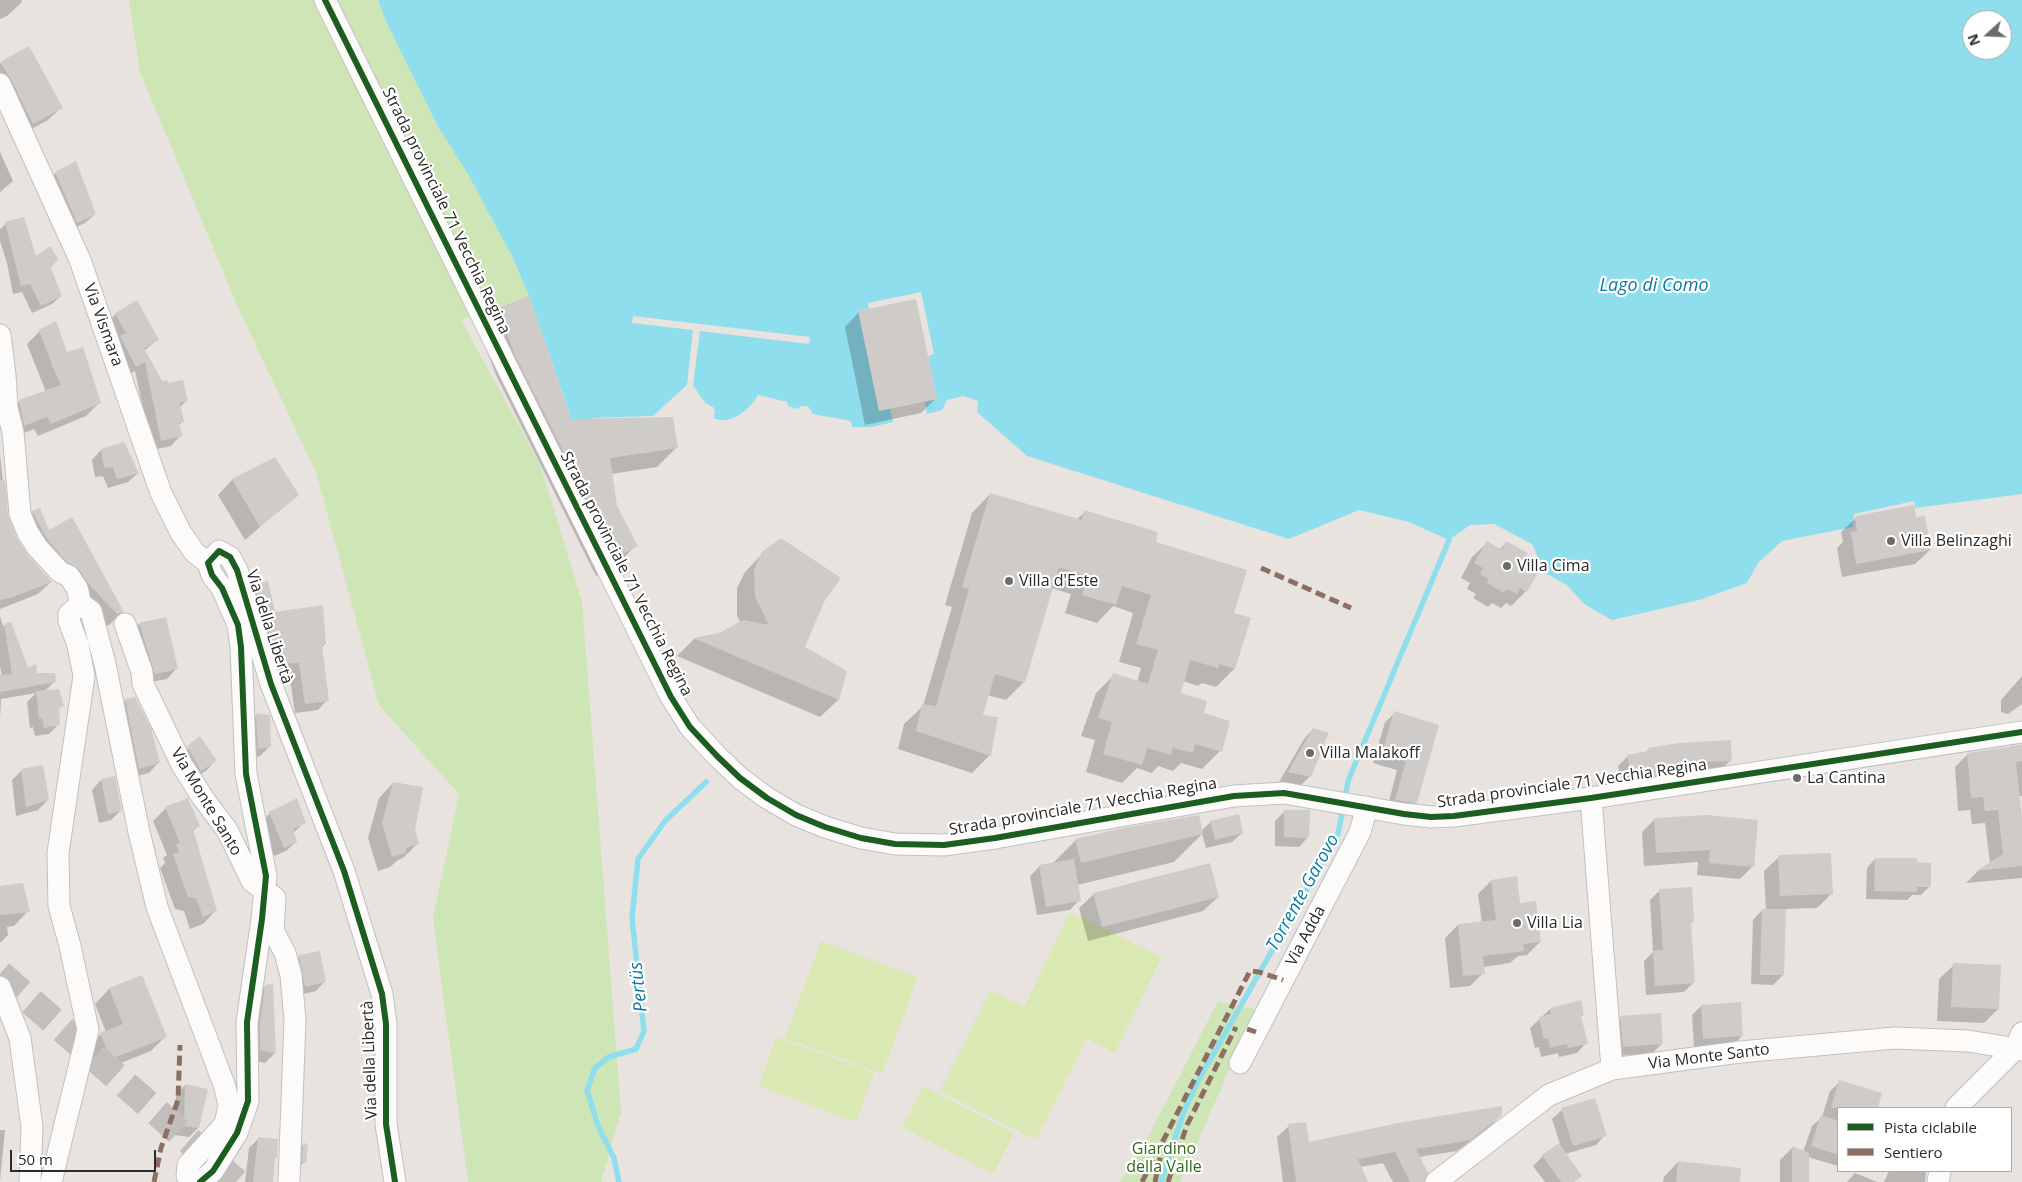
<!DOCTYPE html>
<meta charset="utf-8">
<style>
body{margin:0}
#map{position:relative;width:2022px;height:1182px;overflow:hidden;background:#e8e3df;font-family:"Open Sans",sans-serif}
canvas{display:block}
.legend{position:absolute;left:1837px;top:1107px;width:175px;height:65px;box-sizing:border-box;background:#fff;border:1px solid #aaa;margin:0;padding:6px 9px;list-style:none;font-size:15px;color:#2a2a2a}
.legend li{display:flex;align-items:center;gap:10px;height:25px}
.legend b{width:25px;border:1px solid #aaa}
.north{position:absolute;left:1962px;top:10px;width:50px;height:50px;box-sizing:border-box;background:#fff;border:1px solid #aaa;border-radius:50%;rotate:250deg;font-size:14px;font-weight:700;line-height:20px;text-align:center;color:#2a2a2a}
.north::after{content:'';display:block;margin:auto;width:18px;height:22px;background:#6c6b69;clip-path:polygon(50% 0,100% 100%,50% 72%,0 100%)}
.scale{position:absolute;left:10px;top:1150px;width:146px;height:22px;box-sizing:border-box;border:2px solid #2a2a2a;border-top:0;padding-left:6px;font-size:15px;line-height:18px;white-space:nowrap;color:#2a2a2a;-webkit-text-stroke:4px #fff;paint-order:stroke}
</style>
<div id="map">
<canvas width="2022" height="1182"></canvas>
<ul class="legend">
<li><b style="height:6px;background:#1b5e20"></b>Pista ciclabile</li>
<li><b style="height:6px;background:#8d6e63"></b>Sentiero</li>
</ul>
<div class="north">N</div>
<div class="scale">50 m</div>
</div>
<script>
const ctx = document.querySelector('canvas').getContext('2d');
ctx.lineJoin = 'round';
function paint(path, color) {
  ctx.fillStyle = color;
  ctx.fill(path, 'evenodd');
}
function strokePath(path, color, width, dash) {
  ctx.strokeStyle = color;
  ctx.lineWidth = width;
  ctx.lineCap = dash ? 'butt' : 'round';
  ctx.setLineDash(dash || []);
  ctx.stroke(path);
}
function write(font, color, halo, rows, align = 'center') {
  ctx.font = font + ' "Open Sans",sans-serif';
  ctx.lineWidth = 4.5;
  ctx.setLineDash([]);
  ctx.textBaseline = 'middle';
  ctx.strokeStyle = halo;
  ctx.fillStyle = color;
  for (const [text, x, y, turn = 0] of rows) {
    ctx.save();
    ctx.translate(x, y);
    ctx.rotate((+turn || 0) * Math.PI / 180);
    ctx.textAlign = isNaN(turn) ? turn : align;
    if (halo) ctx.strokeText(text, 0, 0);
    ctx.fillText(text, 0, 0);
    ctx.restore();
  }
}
paint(new Path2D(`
 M129 0H378L385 19 437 125 469 176 513 258 529 296 461 320 540 464 582 601 621 1112 601 1182H468L433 918 459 794 379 705 316 472 239 310 140 72Z
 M1218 1001 1256 1009 1180 1182H1120L1147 1139Z`), '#cee5b6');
paint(new Path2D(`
 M1070 912 1162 957 1115 1053 1087 1039 1036 1140 940 1091 990 991 1024 1007Z
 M821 941 918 977 882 1074 785 1038Z
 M776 1037 874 1073 856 1122 759 1086Z
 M923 1086 1014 1133 993 1174 902 1127Z`), '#dae8b4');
paint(new Path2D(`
 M378 0H2022V494L1915 508 1914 501 1854 514 1853 527 1782 541 1758 563 1747 583 1699 600 1612 620 1584 604 1567 585 1545 573 1532 544 1494 524 1470 525 1449 540 1409 522 1359 510 1289 539 1027 456 977 412 978 401 963 396 947 400 942 410 927 414 925 402 937 399 928 356 934 354 921 292 868 303 869 309 859 311 879 411 890 409 893 422 871 427H852L851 421 813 414 808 406H801L798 409 788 406 787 402 758 395C750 409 731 426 714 418L715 411 713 407 705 403 693 385H687L653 416 592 418 597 450 576 452 569 412 529 296 513 258 469 176 437 125 385 19ZM1972 20H2002V50H1972Z`), '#8fdeed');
paint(new Path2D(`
 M633 316 810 337 809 344 700 331 693 385H687L693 330 632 323Z`), '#e8e3df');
paint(new Path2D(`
 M0 0H21L22 2 7 16 0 19Z
 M29 48 61 108 48 120 20 135 0 94V64Z
 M0 152 13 181 0 192Z
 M56 173 95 214 85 223 67 231 46 183Z
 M6 224 35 258 50 267 61 296 52 304 32 313 22 292 13 294 7 263 0 241V229Z
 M137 302 158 339 144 351 162 382 167 384 186 401 179 408 182 422 178 426 180 436 171 446 152 450 135 371 126 376 106 324 116 314Z
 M498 309 570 420 676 448 657 467 611 474 616 507 636 545 617 565 596 576 496 375 478 328Z
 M859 312 935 399 921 413 865 425 845 327Z
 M40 331 66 354 99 403 86 416 38 436 34 429 12 438 7 414 20 401 46 392 27 344Z
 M101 450 138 473 128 482 108 488 103 476 95 477 92 460Z
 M0 454 7 519 25 555 51 582 38 594 0 609Z
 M274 458 297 495 245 540 218 495 232 480Z
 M990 494 1076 520 1085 512 1154 543 1232 613 1249 618 1234 669 1216 687 1202 683 1198 686 1183 681 1179 694 1202 714 1220 751 1202 769 1181 763 1173 771 1158 766 1152 773 1137 768 1122 783 1086 772 1095 740 1081 736 1096 693 1114 675 1137 682 1141 668 1119 662 1133 613 1113 606 1097 623 1065 613 1071 594 1051 588 1024 682 1006 700 987 695 981 716 990 755 972 773 898 749 904 724 923 706 952 607 945 605 972 513Z
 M33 512 49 532 122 612 109 625 103 627 20 526Z
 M1856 518 1915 519 1930 550 1915 564 1842 577 1837 548 1843 542 1841 532Z
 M1507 542 1522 561 1526 591 1511 606 1506 603 1501 608 1492 603 1488 607 1473 598 1476 594 1467 589 1470 583 1461 578 1472 557 1487 543 1499 550Z
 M763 553 823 601 804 648 845 671 838 700 820 717 677 656 694 639 719 634 741 623 737 616V588L745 572Z
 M267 583 274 613 325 644 321 648 327 700 318 710 295 713 289 672 269 673 246 596 255 586Z
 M0 616 3 626 10 624 27 668 36 675 54 682 44 692 62 706 58 710 59 724 49 734 35 736 33 727 30 728 27 702 36 693 1 699 0 719V676H2L0 666Z
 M165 618 176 669 167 679 145 683 130 633 139 624Z
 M2022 676V704L2008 714 2001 712V700Z
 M126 700 158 763 149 773 130 778 116 710Z
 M1395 713 1416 802 1406 812 1387 809 1397 770 1373 763 1385 722Z
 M257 714 270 746 260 756 248 758 247 724Z
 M1313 729 1310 776 1300 786 1279 782 1304 739Z
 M200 738 215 761 206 771 191 780 178 757Z
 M2022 745V796H2018L2022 820V878L1966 883 1977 872 1990 863 1985 823 1972 824 1970 810 1958 811 1955 767 1968 754Z
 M1648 750 1731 760 1721 770 1680 771 1672 779 1622 785 1618 766 1628 756 1645 753Z
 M22 770 48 800 38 810 16 816 12 780Z
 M101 780 121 810 111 820 99 823 92 790Z
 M393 783 418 843 403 858 398 860 390 867 378 871 368 838 379 798Z
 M166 808 198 826 193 831 216 910 203 924 190 929 184 911 175 909 160 868 165 863 163 858 167 855 153 821Z
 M1285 811 1308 837 1299 847 1275 846V821Z
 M270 813 304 823 293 833 296 842 286 851 274 856 261 822Z
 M1655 819 1753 866 1740 879 1697 875 1698 862 1644 866 1642 832Z
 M1211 822 1242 833 1232 842 1206 848 1202 834 1174 862 1077 885 1079 900 1070 910 1037 915 1030 876 1040 866 1052 864 1076 840 1201 831Z
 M1779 857 1832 893 1817 908 1785 909 1783 975 1773 985 1751 984 1753 920 1762 910H1766L1764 871Z
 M1875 859 1916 864 1930 886 1921 895H1912L1907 900 1866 899 1867 868Z
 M1491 881 1519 905 1540 942 1527 955 1518 956 1510 963 1483 967V973L1470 986 1450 988 1445 938 1458 925 1482 923 1478 894Z
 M0 887 28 911 14 926 7 927 8 935 0 943Z
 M1660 890 1693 921 1690 924 1694 982 1684 992 1646 995 1644 961 1653 952 1650 900Z
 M1094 894 1218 897 1203 911 1088 941 1079 908Z
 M319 952 325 981 316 991 295 996 290 966 299 957Z
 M1954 965 1998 1009 1984 1023 1937 1021 1939 979Z
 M141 977 166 1036 151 1051 96 1073 86 1049 101 1034 106 1032 95 1004 109 989Z
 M272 985 274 1054 265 1063 251 1060 256 996 266 986Z
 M1701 1006 1742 1036 1732 1046 1694 1048 1692 1015Z
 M1550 1009 1583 1015 1580 1017 1586 1043 1577 1053 1559 1057 1558 1053 1541 1057 1539 1047 1535 1048 1530 1028Z
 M1621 1017 1662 1044 1652 1053 1614 1056 1611 1027Z
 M1840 1082 1881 1094 1876 1108H1838V1166L1808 1157 1807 1182H1780V1160L1792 1148 1803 1152 1812 1126 1822 1117 1830 1091Z
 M185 1085 198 1128 189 1137 175 1135 176 1095Z
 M1562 1110 1605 1135 1596 1145 1565 1154 1580 1176 1574 1182H1545L1533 1166 1543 1156 1560 1144 1552 1119Z
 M1501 1115 1489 1127 1457 1151 1419 1157 1423 1182H1393L1383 1163 1360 1167 1367 1182H1283L1277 1137 1289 1126 1307 1144Z
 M0 1130H5L0 1181Z
 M258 1139 272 1182H245L249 1148Z
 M303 1145 304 1162 300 1167 299 1149Z
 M1678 1162 1739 1182H1663L1664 1177Z
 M1889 1171H1926L1925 1182H1884Z
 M1855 1173 1877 1182H1847Z`), '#0003');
strokePath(new Path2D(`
 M1345 799 1348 781 1449 540
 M619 1182 614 1158 598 1126 587 1090 595 1068 609 1057 636 1049 644 1031 632 918 638 859 665 821 706 782
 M1161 1182 1184 1111 1197 1083 1338 834 1343 808`), '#8fdeed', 5.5);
paint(new Path2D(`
 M29 46 63 108 33 124 11 79 0 62Z
 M76 161 96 214 77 223 55 172Z
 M24 217 36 256 50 246 58 259 51 268 62 296 41 306 30 284 21 286 5 222Z
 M529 296 571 419 673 417 678 448 610 458 617 506 638 546 616 557 515 355 497 308Z
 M916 299 937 399 879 411 858 311Z
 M137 300 159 340 144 348 162 381 167 380 168 383 183 380 188 401 180 403 184 422 179 423 182 436 161 441 145 362 136 367 120 336 126 333 115 313Z
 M56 321 67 352 83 347 101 403 51 424 47 417 24 426 19 400 61 385 52 365 39 330Z
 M124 442 139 473 117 479 113 467 104 468 101 449Z
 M275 457 299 495 260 527 232 479Z
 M0 480H5L8 515 17 538 28 555 52 582 10 598 0 600Z
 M990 493 1082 520 1084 510 1158 532 1156 542 1247 570 1234 613 1251 618 1235 669 1219 664 1218 668 1190 660 1181 693 1207 701 1204 713 1230 721 1222 752 1195 744 1193 753 1173 748 1171 755 1147 748 1142 765 1103 754 1112 722 1098 718 1113 673 1148 684 1158 650 1136 644 1151 595 1122 586 1116 605 1082 595 1088 576 1059 567 1025 683 995 674 983 715 998 717 991 756 916 731 922 704 936 706 969 589 962 587Z
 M1914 505 1916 517 1925 516 1931 550 1856 564 1851 532 1857 531 1855 516Z
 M40 508 49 530 72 517 124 612 117 614 88 583 79 569 67 562 47 539 32 511Z
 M781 538 841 578 824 602 805 647 847 671 839 700 693 638 719 633 743 620 769 625 755 597 754 570 762 552Z
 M1487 541 1502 550 1506 541 1528 553 1524 560 1540 569 1527 592 1520 588 1517 594 1507 589 1504 593 1487 583 1489 579 1480 574 1483 568 1474 563Z
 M268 581 275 612 323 605 326 644 322 645 329 701 305 704 299 663 278 664 255 585Z
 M166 617 178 669 155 674 139 623Z
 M11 622 28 667 36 664 37 673H55L56 682 0 692V675L12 674 4 624Z
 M59 689 64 706 59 708 60 725 44 728 42 718 39 719 36 691Z
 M135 697 151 728 160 763 139 769 125 699Z
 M1394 711 1439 725 1417 803 1395 800 1406 761 1382 754Z
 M256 713 270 715 271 747 258 749Z
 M1313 728 1329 733 1311 777 1288 772Z
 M200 736 217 761 201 771 187 746Z
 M1731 740 1732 761 1682 763 1683 770 1653 776 1652 772 1631 776 1627 755 1648 751V748L1679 743Z
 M2022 745V761L2016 762 2022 818V866L1976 871 2003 854 1998 810 1985 811 1983 797 1971 798 1967 753Z
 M43 765 49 800 26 807 21 769Z
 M115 776 122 811 108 814 101 779Z
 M393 782 423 787 415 830 419 844 406 848V853L392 857 382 823Z
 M188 798 200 826 193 829 217 911 203 917 196 898 188 897 173 854 179 852 176 844 180 843 165 807Z
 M297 798 306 823 293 829 297 842 284 848 269 812Z
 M1284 810H1310L1309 838 1284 837Z
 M1239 814 1243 833 1215 840 1210 821Z
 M1199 815 1203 834 1081 863 1075 839 1123 828Z
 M1707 815 1758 820 1754 867 1709 863 1710 850 1656 853 1654 818Z
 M1831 853 1833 894 1780 896 1778 855Z
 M1875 858H1917V862L1931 863V887H1917V892L1874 891Z
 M1074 859 1081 901 1046 907 1039 865Z
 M1210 863 1219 897 1102 927 1093 893Z
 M1517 876 1520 903 1536 901 1541 942 1523 944 1524 951 1483 956 1485 974 1463 976 1458 924 1496 920 1491 880Z
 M23 883 30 912 0 915V886Z
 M1692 887 1694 922H1691L1695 983 1655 986 1653 951 1663 950 1659 889Z
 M1762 909H1786L1784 975H1760Z
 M320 951 326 982 305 987 299 955Z
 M1953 963 2001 965 1999 1009 1951 1007Z
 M142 975 167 1037 111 1059 100 1033 123 1024 109 988Z
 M273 984 276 1054 260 1050V1023L265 985Z
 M1581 1000 1584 1015 1581 1016 1588 1044 1568 1048 1567 1044 1550 1048 1548 1038 1544 1039 1539 1017 1551 1014 1550 1008Z
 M1741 1002 1743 1036 1703 1039 1701 1005Z
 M1661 1013 1663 1044 1623 1047 1620 1016Z
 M1839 1080 1882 1093 1878 1108H1831Z
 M185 1084 208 1089 199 1128 184 1126Z
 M1595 1098 1607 1136 1573 1146 1561 1108Z
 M1502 1106V1115L1470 1140 1416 1149 1428 1173 1424 1182H1410L1395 1152 1358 1159 1368 1182H1296L1288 1124 1306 1122 1309 1142 1398 1123Z
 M1821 1115 1838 1121V1155L1811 1146Z
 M258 1137 278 1139 277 1158H275L273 1182H253Z
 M303 1143 308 1144 306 1163 302 1162Z
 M1559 1143 1582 1176 1574 1182H1561L1542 1155Z
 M1792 1146 1809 1153V1182H1792Z
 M1678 1161 1741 1168 1740 1182H1676Z`), '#cecbc8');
strokePath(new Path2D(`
 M0 974 236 1182`), '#c2bebb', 28, [28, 14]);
const minor = new Path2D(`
 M325 0 671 697 690 727 717 756 740 778 767 798 796 815 825 827 861 838 895 844 944 845 995 838 1234 796 1284 793 1404 814 1431 817 1454 816 1591 798 2022 732
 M0 84 80 260 161 493 181 533 195 553 208 563
 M0 335 5 375 7 408 13 432 20 514 28 533 37 547 60 572 69 576 77 588 81 604
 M125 624 142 672 143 684 182 765 203 798 227 830 252 881 275 898 273 930 285 953 291 975 295 1020 289 1182
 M1591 798 1612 1069
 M0 987 20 1038 32 1127 30 1182
 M1240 1063 1360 832 1367 807
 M1956 1108 2015 1049 2022 1033
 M51 1182 88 1030 70 946 59 906 58 853 84 676 78 645 69 621V614L81 604 91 611 105 664 139 832 157 907 225 1087 229 1106 225 1124 188 1165 187 1176 191 1182
 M200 1182 213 1171 237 1133 248 1101 247 1022 262 919 266 876 246 774 241 647 238 625 222 588 212 575 208 563 219 551 230 557 237 570 271 684 344 871 382 994 386 1024V1124L395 1182
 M1436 1182 1549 1095 1612 1069 1740 1052 1895 1038 1968 1041 2022 1050
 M1938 1182 1940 1171`);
strokePath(minor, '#c1c0c1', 23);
strokePath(minor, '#fcfbfa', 21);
strokePath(new Path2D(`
 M1261 568 1351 608
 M1247 1029 1256 1032
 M154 1182 161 1148 178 1100 180 1045
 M1142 1182 1250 971 1259 972 1283 980
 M1155 1182 1162 1149
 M1168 1182 1187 1125 1236 1027`), '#8d6e63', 5, [10, 5]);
strokePath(new Path2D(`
 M325 0 671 697 690 727 717 756 740 778 767 798 796 815 825 827 861 838 895 844 944 845 995 838 1234 796 1284 793 1404 814 1431 817 1454 816 1591 798 2022 732
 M200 1182 213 1171 237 1133 248 1101 247 1022 262 919 266 876 246 774 241 647 238 625 222 588 212 575 208 563 219 551 230 557 237 570 271 684 344 871 382 994 386 1024V1124L395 1182`), '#1b5e20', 6);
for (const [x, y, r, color] of [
 [1891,541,5,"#6c6b69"],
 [1507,566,5,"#6c6b69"],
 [1009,581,5,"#6c6b69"],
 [1310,753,5,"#6c6b69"],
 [1797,778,5,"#6c6b69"],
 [1517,923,5,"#6c6b69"]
]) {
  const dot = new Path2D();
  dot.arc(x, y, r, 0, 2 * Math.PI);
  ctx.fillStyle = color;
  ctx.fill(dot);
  strokePath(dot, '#fff', 2);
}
write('16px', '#2a2a2a', '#fff', [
 ["Strada provinciale 71 Vecchia Regina",446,211,64],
 ["Via Vismara",103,325,70],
 ["Strada provinciale 71 Vecchia Regina",626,574,63],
 ["Via della Libertà",269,627,72],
 ["Strada provinciale 71 Vecchia Regina",1572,784,-8],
 ["Via Monte Santo",206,802,59],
 ["Strada provinciale 71 Vecchia Regina",1083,807,-10],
 ["Via Adda",1306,936,-62],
 ["Via Monte Santo",1709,1057,-7],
 ["Via della Libertà",370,1060,-92]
]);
write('16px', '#2a2a2a', '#fff', [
 ["Villa Belinzaghi",1901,541],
 ["Villa Cima",1517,566],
 ["Villa d'Este",1019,581],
 ["Villa Malakoff",1320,753],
 ["La Cantina",1807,778],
 ["Villa Lia",1527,923]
], 'left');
write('16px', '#306917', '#fff', [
 ["Giardino",1164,1149],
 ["della Valle",1164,1167]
]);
write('italic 18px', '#087a9f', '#fff', [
 ["Lago di Como",1654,286],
 ["Torrente Garovo",1303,893,-61],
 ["Pertüs",639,987,-96]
]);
</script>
